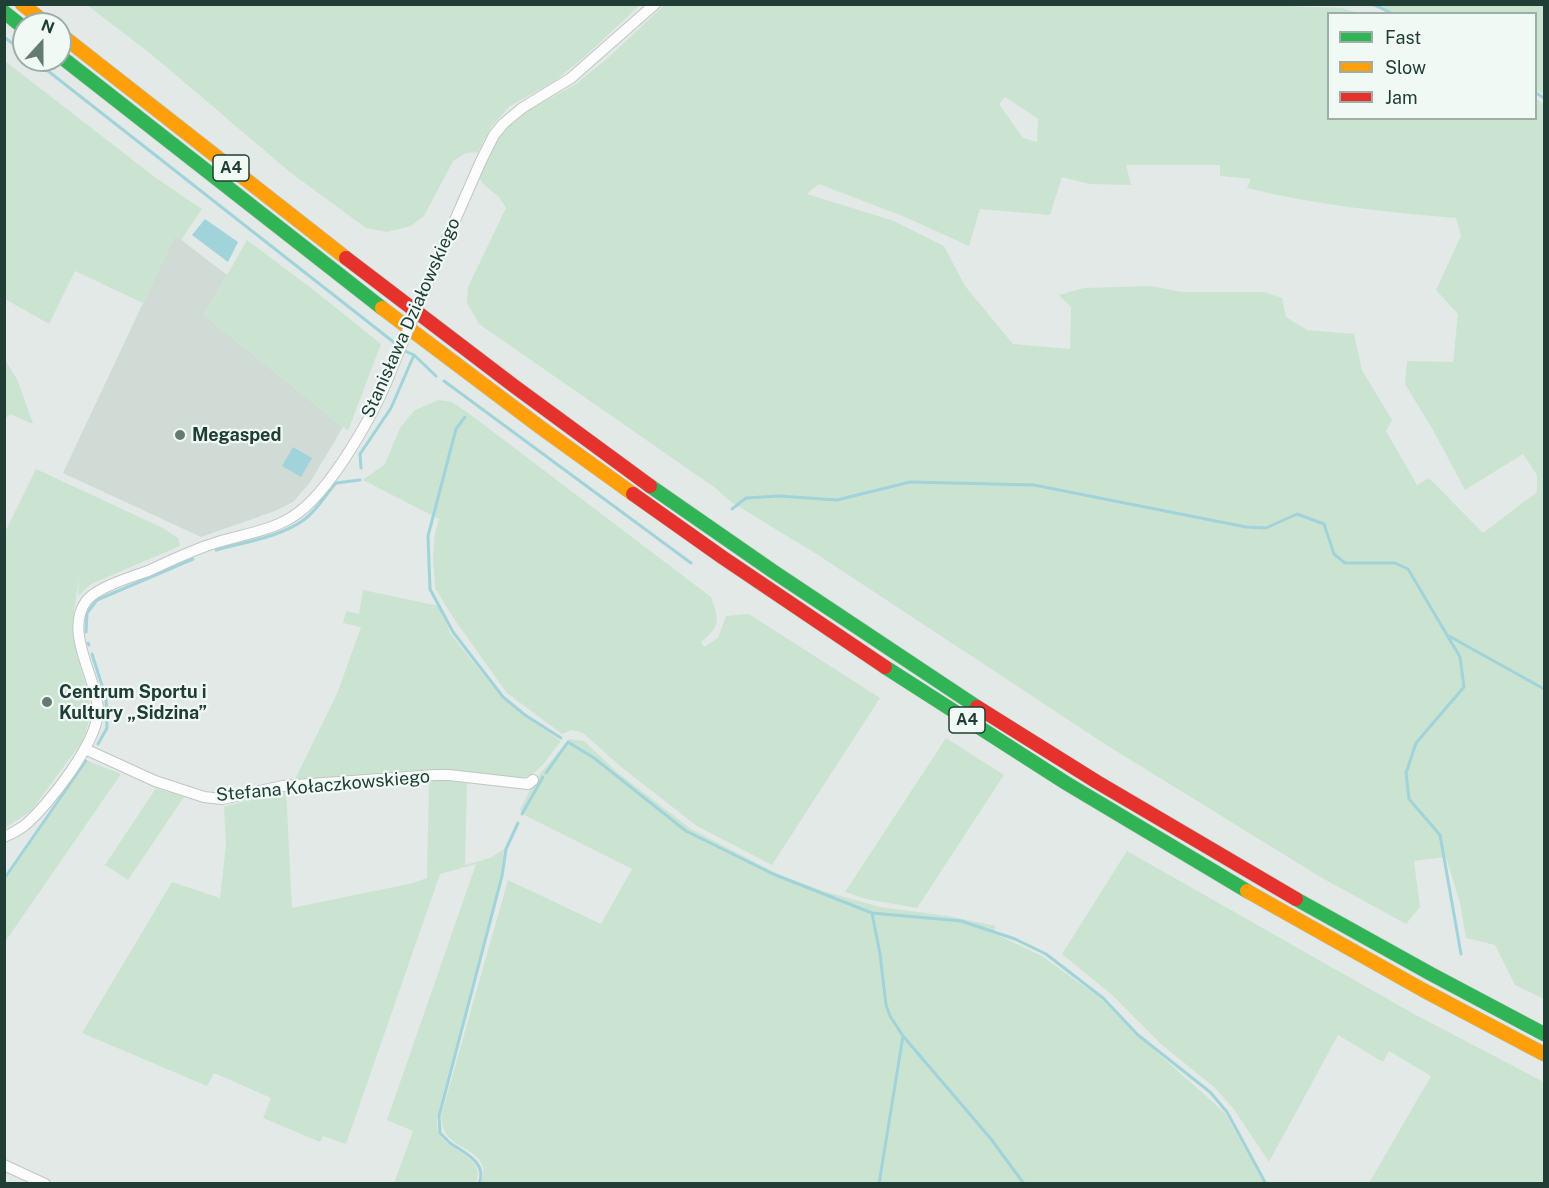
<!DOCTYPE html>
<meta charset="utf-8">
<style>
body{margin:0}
#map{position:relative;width:1549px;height:1188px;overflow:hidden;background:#e3e9e6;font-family:"Public Sans",sans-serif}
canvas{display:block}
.frame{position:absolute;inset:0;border:6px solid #203e35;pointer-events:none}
.legend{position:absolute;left:1327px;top:12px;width:210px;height:108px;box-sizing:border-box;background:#f1f9f5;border:2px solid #9daea8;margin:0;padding:8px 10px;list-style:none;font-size:18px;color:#203e35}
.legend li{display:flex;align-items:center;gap:12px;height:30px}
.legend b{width:30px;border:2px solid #9daea8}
.north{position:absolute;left:12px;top:12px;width:60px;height:60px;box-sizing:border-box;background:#f1f9f5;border:2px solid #9daea8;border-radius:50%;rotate:21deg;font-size:16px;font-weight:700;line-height:24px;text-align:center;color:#203e35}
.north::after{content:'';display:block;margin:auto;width:21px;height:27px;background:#647a73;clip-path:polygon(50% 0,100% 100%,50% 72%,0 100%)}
</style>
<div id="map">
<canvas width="1549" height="1188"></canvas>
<div class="frame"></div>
<ul class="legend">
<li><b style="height:8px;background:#30b455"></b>Fast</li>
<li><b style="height:8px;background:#ff9f0a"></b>Slow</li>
<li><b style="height:8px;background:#e5322d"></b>Jam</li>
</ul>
<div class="north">N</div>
</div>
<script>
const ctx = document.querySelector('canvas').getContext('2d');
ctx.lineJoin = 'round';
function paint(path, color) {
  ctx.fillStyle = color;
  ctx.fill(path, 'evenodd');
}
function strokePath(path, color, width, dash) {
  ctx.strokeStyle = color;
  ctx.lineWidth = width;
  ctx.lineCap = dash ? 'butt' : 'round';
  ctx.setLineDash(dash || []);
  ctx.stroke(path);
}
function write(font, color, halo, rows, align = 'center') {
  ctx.font = font + ' "Public Sans",sans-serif';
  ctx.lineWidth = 4.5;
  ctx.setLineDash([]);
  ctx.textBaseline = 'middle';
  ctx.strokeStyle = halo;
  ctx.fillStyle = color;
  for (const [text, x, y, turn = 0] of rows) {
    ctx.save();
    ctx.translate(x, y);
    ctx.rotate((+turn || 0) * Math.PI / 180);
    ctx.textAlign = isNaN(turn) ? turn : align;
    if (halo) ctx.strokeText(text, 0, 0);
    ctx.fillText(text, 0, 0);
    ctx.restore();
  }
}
paint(new Path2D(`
 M175 235 227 275 204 315 343 427 309 484 293 502 275 511 201 537 63 473Z`), '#d1dbd6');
paint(new Path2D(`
 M1237 4 1342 8 1359 13 1328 14V118H1536V99L1544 104V999L1515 985 1495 945 1466 938 1460 903 1446 857 1414 861 1420 907 1406 924 1322 878 1108 746 815 553 731 502 714 487 479 324 467 303 468 287 506 208 499 197 482 183 480 178 481 171 496 141 507 127 517 117 576 84 609 57 664 5ZM1005 97 1038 119 1037 142 1023 138 999 104ZM1126 165H1220V176L1251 179 1247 188C1315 205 1386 212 1456 218L1461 236 1436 290 1458 314 1453 362 1407 361 1405 384 1433 430 1465 490 1523 454 1537 475V492L1483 533 1429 478 1417 485 1386 431 1392 420 1362 370 1354 334 1307 330 1286 317 1282 298 1264 292H1182L1150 286 1084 288 1059 295 1071 307 1070 349 1013 344 965 286 944 246 894 221 807 194 819 184 905 217 969 246 980 209 1050 215 1062 177 1090 184 1131 185Z
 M87 5H640L582 59 553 82 510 106 491 127 478 152 466 153 453 161 424 216 411 226 387 232 366 228 291 173 151 54Z
 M1368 5H1544V94L1536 90V14H1393Z
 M5 61 156 178 202 209 181 240 175 236 143 303 75 271 49 324 5 299Z
 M247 240 315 291 381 344 348 431 204 315Z
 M5 360 18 381 33 424 10 414 5 419Z
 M439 400 452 402 471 415 711 597C719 618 721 627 701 642L704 647 718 638 726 616 749 614 880 698 772 865 697 826 621 767 583 733 572 730 562 734 507 693 454 619 435 588 433 556 435 533 439 519 363 480 385 464 400 428 408 418 415 410Z
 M36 469 163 528 178 538 180 546 91 584 78 596 79 576C77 594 73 614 73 632 76 675 103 697 82 742L31 811 5 828 4 534Z
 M363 590 439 606 450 633 502 698 561 741C549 756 539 775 520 779L294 781 337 694 361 627 343 623 346 611 359 614Z
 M946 738 1004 775 917 908 866 899 845 892Z
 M569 739 584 741 617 772 691 829 778 874 823 891 880 907 948 916 996 926 993 933 1042 956 1099 997 1141 1038 1225 1113 1264 1183H481C494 1150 452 1151 444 1130 442 1126 442 1120 441 1116L508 880 601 924 632 869 526 816 520 810 535 780Z
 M88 761 121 774 5 942V880Z
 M429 778 467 783 465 865 490 858 504 849 501 876 437 1117C437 1121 437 1128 438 1132 447 1152 487 1156 476 1183H394L413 1131 387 1120 476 864 440 874 346 1144 323 1136 320 1142 263 1118 271 1098 214 1073 207 1086 82 1033 172 882 220 898 226 844 224 807 286 789 292 908 413 883 427 878Z
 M156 788 184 797 128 880 105 865Z
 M1127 851 1414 1014 1544 1082V1183H1369L1431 1076 1389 1051 1383 1062 1338 1035 1269 1162 1233 1108 1214 1087 1162 1045 1112 995 1062 954Z`), '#cbe4d2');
paint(new Path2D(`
 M205 219 238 242 228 262 192 235Z
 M293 447 312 458 301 477 282 466Z`), '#a1d3da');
strokePath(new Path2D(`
 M1373 4 1393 14
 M4 37 24 52
 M34 60 405 351 414 355 436 376
 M1536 93 1544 98
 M444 381 691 563
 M465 417 456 429 428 536 430 589 453 632 503 697 525 715 561 738
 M361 468 360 454 391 408 414 355
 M732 509 746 498 779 496 837 500 910 482 1034 485 1246 527 1266 528 1297 514 1324 524 1334 554 1345 563H1395L1408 569 1460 657 1464 687 1416 743 1406 773 1409 799 1440 835 1461 954
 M216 550C245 542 281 537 305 519 317 510 326 494 336 483L360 480
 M86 632 87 613 97 600 193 559
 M1449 636 1544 689
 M88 643 89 645
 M92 654 106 698 107 728 98 744
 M546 773 568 742 594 758 686 831 773 874 872 913 961 921 1015 939 1046 954 1103 998 1138 1035 1210 1092 1227 1112 1266 1184
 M522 814 543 777
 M4 879 86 761
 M872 913 880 954 886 1005 890 1016 903 1036 991 1139 1024 1184
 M479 1184C488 1162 464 1153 450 1143 447 1140 443 1136 440 1133L439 1116 502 876 506 849 518 823
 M879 1184 903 1036`), '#a1d3da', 3);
const street = new Path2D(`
 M437 261 481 161 494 135 503 124 522 108 571 78 655 4
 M85 749 155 781 204 797 222 799 283 786 435 775H449L528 784 533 780
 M4 837C11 834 18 830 24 826 48 806 99 741 98 709 96 676 63 631 87 600 98 587 131 577 148 571 170 561 192 550 215 543 240 535 270 531 292 517 330 494 377 409 392 368
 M4 1165 45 1184`);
const fast = new Path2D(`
 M4 12 24 28
 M60 56 382 308
 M650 486 774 572 977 707
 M885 667 1066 783 1247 891
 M1296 899 1431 974 1544 1034`);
const slow = new Path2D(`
 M22 4 47 24
 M60 34 346 258
 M382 308 540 427 633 494
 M1247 891 1423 990 1544 1054`);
const jam = new Path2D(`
 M346 258 514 386 650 486
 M633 494 722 557 885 667
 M977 707 1097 782 1296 899`);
strokePath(street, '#c0c6c3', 12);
strokePath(fast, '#bbc5c2', 15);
strokePath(slow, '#bbc5c2', 15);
strokePath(jam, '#bbc5c2', 15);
strokePath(street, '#fbfcfb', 10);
strokePath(fast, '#30b455', 14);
strokePath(slow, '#ff9f0a', 14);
strokePath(jam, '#e5322d', 14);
const streetBridge = new Path2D(`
 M392 368 437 261`);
strokePath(streetBridge, '#c0c6c3', 12, []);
strokePath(streetBridge, '#fbfcfb', 10);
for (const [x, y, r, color] of [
 [180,435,6,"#647a73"],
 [47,702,6,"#647a73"]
]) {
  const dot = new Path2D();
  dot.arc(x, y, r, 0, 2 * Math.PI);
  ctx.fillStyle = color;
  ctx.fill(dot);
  strokePath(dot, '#f1f9f5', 2);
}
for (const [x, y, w] of [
 [231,168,36],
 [967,720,36]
]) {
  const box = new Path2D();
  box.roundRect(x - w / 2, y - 13, w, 26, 4.5);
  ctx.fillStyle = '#f1f9f5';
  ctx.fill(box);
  strokePath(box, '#203e35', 1.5);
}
write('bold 16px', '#203e35', null, [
 ["A4",231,168],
 ["A4",967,720]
]);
write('18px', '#203e35', '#f1f9f5', [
 ["Stanisława Działowskiego",411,318,-66],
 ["Stefana Kołaczkowskiego",323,786,-5]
]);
write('bold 18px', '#203e35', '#f1f9f5', [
 ["Megasped",192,435],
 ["Centrum Sportu i",59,692],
 ["Kultury „Sidzina”",59,713]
], 'left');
</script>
